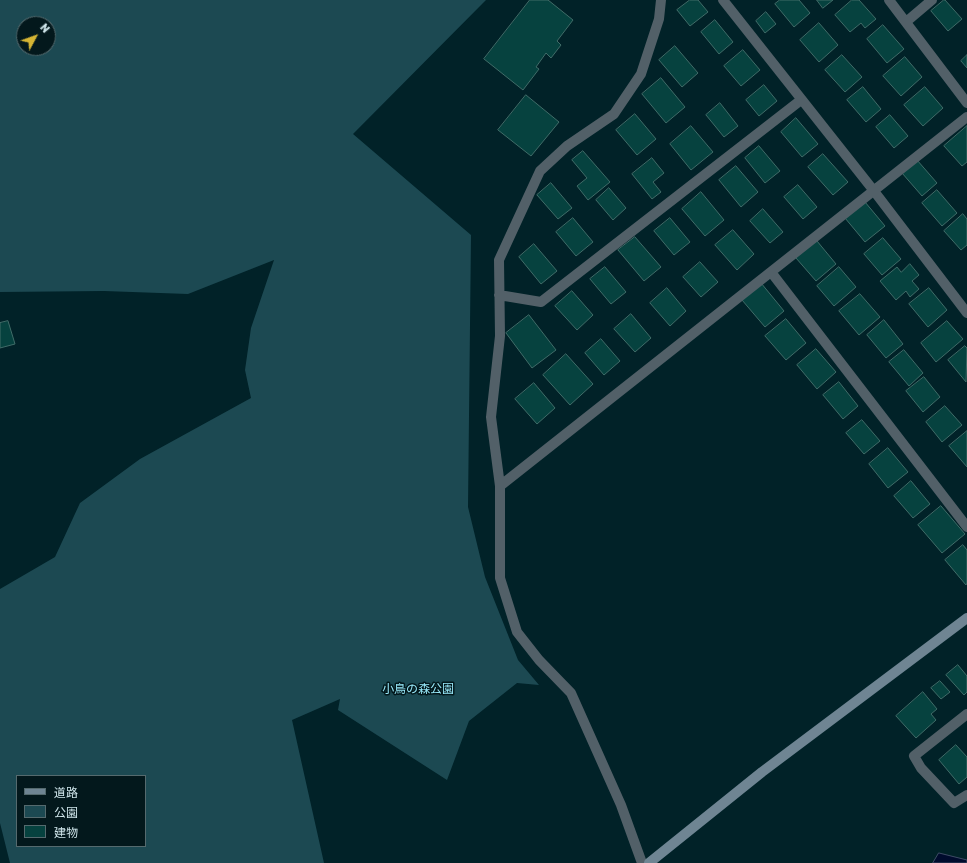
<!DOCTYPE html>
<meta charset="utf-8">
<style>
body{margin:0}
#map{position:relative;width:967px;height:863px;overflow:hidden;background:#012228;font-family:Rubik,"Noto Sans JP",sans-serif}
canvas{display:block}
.legend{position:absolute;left:16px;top:775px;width:130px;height:72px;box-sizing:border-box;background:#03181c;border:1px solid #556a6e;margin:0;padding:5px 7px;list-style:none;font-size:12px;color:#cfe5ea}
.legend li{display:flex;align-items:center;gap:8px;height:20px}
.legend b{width:20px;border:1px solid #556a6e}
.north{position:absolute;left:16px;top:16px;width:40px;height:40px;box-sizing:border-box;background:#03181c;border:1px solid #556a6e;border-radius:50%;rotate:49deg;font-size:11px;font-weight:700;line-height:16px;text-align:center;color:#cfe5ea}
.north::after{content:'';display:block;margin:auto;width:14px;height:18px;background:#d5b534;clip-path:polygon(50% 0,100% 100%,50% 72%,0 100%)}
</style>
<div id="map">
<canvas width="967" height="863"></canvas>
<ul class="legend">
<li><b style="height:5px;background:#6f8593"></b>道路</li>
<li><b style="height:11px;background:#1c4952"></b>公園</li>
<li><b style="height:11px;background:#06423f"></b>建物</li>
</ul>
<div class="north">N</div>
</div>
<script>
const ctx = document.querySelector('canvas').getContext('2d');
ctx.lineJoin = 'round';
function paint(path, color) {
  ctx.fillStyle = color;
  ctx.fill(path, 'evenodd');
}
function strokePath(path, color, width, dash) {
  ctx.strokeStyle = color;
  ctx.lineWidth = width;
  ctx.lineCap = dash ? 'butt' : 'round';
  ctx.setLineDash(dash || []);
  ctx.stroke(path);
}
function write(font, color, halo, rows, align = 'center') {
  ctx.font = font + ' Rubik,"Noto Sans JP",sans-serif';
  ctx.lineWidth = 3;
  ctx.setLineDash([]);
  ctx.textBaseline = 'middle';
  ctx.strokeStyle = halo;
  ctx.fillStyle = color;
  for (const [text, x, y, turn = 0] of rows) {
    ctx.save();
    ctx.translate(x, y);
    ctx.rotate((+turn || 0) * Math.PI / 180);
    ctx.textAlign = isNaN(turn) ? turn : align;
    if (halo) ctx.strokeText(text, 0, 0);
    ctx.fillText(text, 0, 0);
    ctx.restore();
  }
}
paint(new Path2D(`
 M0 0H486L353 134 471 235 468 507 485 577 518 660 539 685 517 683 469 721 447 780 338 710 340 699 292 720 324 863H10L0 823V589L55 557 80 503 140 459 251 398 245 370 251 328 274 260 188 294 104 291 0 292ZM24 24H48V48H24ZM17 776H145V846H17Z`), '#1c4952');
const water = new Path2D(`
 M939 853 967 860V863H933Z`);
paint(water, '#000b2d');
strokePath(water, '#3e4c66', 1);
const building = new Path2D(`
 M530 0H548L573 20 557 41 561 45 551 58 546 53 536 67 539 69 523 90 484 59Z
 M690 0H698L708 12 690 26 677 10Z
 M780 0H799L810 13 794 27 775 4Z
 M817 0H833L823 8Z
 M852 0H859L876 19 865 28 861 23 850 32 835 15Z
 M944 0H945L962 19 948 31 931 11Z
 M766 12 776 24 765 33 756 21Z
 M715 20 733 42 719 54 701 32Z
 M819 23 838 45 819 62 800 40Z
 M883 25 904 49 887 63 867 39Z
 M675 46 698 73 682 87 659 60Z
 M743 50 760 70 741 86 724 66Z
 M842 55 862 77 845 92 825 70Z
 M967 55V68L961 61Z
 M905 57 922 77 901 96 883 76Z
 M661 78 685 107 666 123 642 94Z
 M764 85 777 101 759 116 746 100Z
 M863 87 881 109 866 122 847 100Z
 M925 87 943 108 923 126 904 105Z
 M526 95 559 122 531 156 498 130Z
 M720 103 738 126 724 137 706 115Z
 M635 114 656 139 637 155 616 130Z
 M890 115 908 136 894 148 876 127Z
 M796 118 818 144 802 157 781 132Z
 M691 126 713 152 691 170 670 144Z
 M967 126V162L962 166 944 146Z
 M759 146 780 171 765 183 745 158Z
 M583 151 610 182 588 200 577 186 587 178 572 160Z
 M823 154 848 182 833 195 808 167Z
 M652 158 664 173 653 182 661 192 652 199 632 174Z
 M917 160 937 183 922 196 902 173Z
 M736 166 758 192 741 207 719 180Z
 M551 183 572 208 558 219 537 195Z
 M798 185 817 207 803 219 784 197Z
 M609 188 626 208 613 220 596 200Z
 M937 190 957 213 942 226 922 203Z
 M701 192 724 220 705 236 682 209Z
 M865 202 885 226 865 242 845 218Z
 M763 209 783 232 770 243 750 221Z
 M963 214 967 219V245L961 250 944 231Z
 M573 218 593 242 576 256 556 232Z
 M670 218 690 242 674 255 654 231Z
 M733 230 754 254 737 270 715 245Z
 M635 237 661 267 644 281 618 250Z
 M883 238 901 259 882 275 864 254Z
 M817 241 836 264 816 281 796 258Z
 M534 244 557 271 541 284 519 257Z
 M700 262 718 282 701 297 683 277Z
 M910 264 919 275 912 281 919 289 910 297 906 291 896 300 880 281 897 267 901 272Z
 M605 267 626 292 611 304 590 279Z
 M839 267 856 287 834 306 817 286Z
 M761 283 784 311 765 327 742 300Z
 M667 288 686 311 670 326 650 303Z
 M929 288 947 310 928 327 909 304Z
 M572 291 593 315 577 330 555 306Z
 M860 294 880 317 859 335 839 311Z
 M631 314 651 338 635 352 614 329Z
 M529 315 556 350 532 368 506 333Z
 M786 319 806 343 786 360 765 336Z
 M884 320 903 344 886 358 867 335Z
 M8 321 15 344 0 348V323Z
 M947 321 963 339 936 362 921 343Z
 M601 339 620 361 604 375 585 353Z
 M965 346 967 348 966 382 948 360Z
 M816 349 836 372 817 389 797 365Z
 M904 350 923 373 909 386 889 362Z
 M566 354 593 384 570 405 543 375Z
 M924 377 940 397 923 412 906 391Z
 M839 382 858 406 843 419 823 395Z
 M534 383 555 408 537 424 515 399Z
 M945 406 962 425 942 442 926 422Z
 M862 420 880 441 864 454 846 433Z
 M967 431V467L949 446Z
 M888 448 908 472 888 488 869 464Z
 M911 481 930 504 913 518 894 496Z
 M941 506 965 534 942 553 918 525Z
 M963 545 967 550V583L966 585 945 560Z
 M958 665 967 676V692L964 695 946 675Z
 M940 681 950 692 941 699 931 688Z
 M923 692 937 709 931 714 936 720 916 738 896 716Z
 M956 745 967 757V777L959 784 939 760Z`);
paint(building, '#06423f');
strokePath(building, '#406c68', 1);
strokePath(new Path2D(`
 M723 0 874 191 967 313
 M889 0 967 103
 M906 22 932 0
 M771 272 967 527
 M499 295 541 302 801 100
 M500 486 967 117
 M967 714 914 756 921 768 954 803 967 795
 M642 863 621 805 571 693 539 660 517 632 500 578V486L491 417 500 336 499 260 540 171 567 146 614 114 641 74 659 19 661 0`), '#526068', 10);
strokePath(new Path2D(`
 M649 863 762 772 967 618`), '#6f8593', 10);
write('12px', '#98e8f9', '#03181c', [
 ["小鳥の森公園",418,690]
]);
</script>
